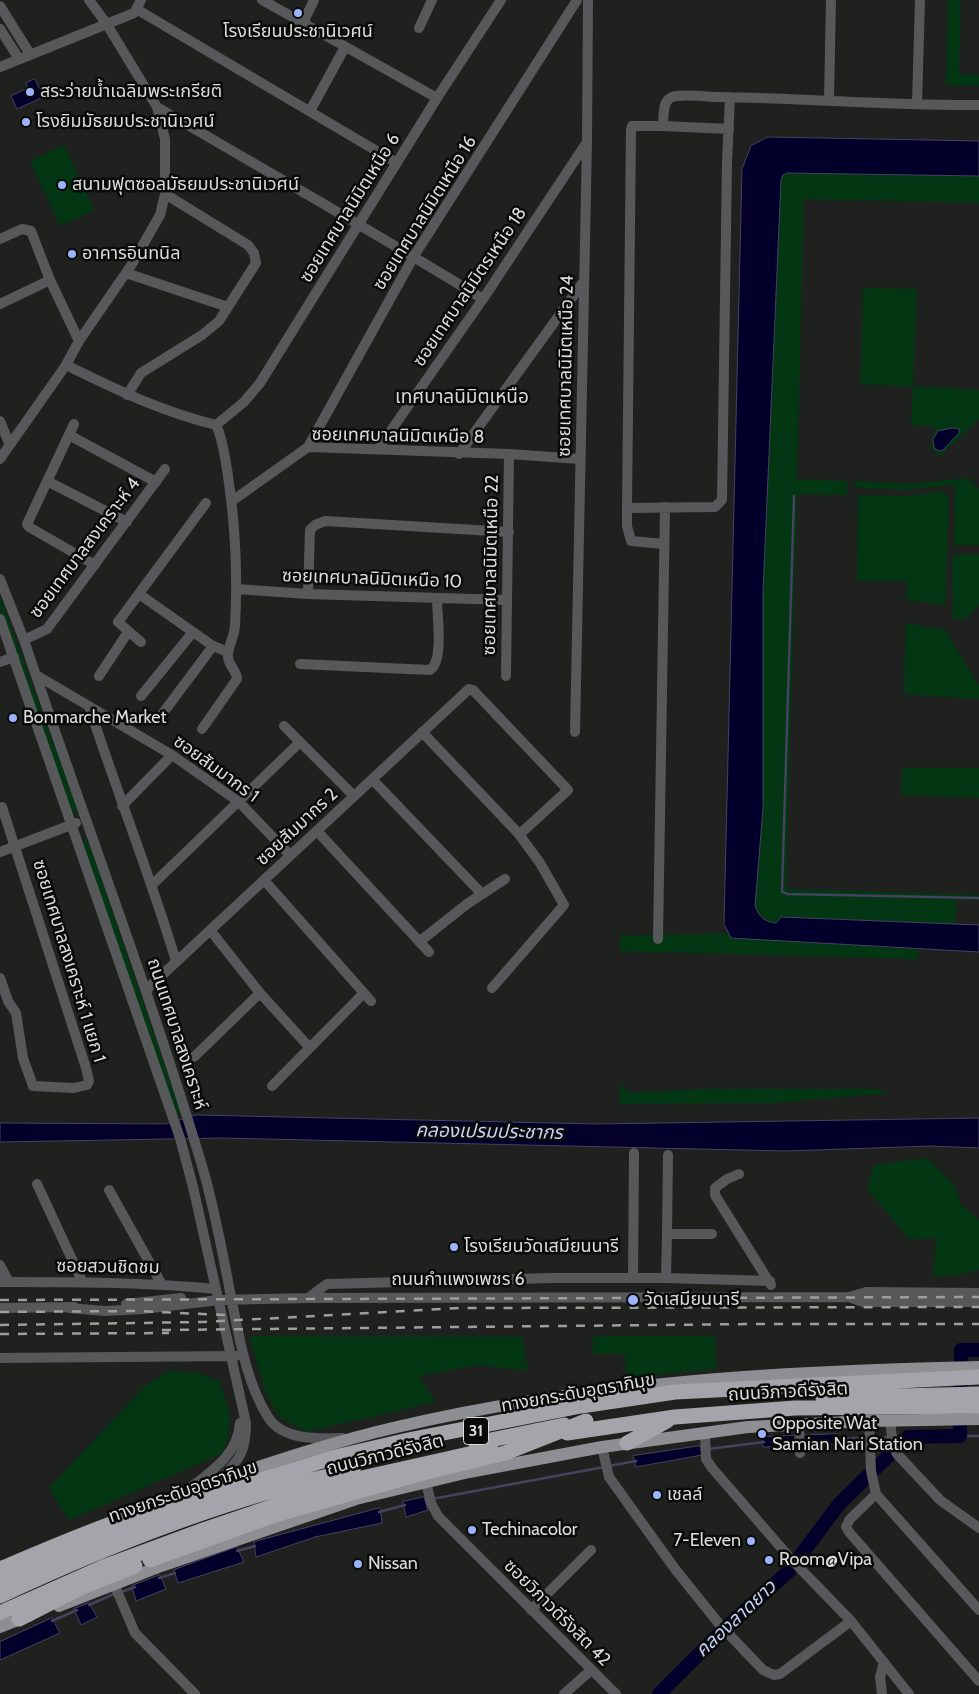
<!DOCTYPE html>
<meta charset="utf-8">
<style>
body{margin:0}
canvas{display:block;background:#1e211e}
</style>
<canvas width="979" height="1694"></canvas>
<script>
const ctx = document.querySelector('canvas').getContext('2d');
ctx.lineJoin = 'round';
function paint(path, color) {
  ctx.fillStyle = color;
  ctx.fill(path, 'evenodd');
}
function strokePath(path, color, width, dash) {
  ctx.strokeStyle = color;
  ctx.lineWidth = width;
  ctx.lineCap = dash ? 'butt' : 'round';
  ctx.setLineDash(dash || []);
  ctx.stroke(path);
}
function write(font, color, halo, rows, align = 'center') {
  ctx.font = font + ' Cabin,"Noto Sans Thai",sans-serif';
  ctx.lineWidth = 5;
  ctx.setLineDash([]);
  ctx.textBaseline = 'middle';
  ctx.strokeStyle = halo;
  ctx.fillStyle = color;
  for (const [text, x, y, turn = 0] of rows) {
    ctx.save();
    ctx.translate(x, y);
    ctx.rotate((+turn || 0) * Math.PI / 180);
    ctx.textAlign = isNaN(turn) ? turn : align;
    if (halo) ctx.strokeText(text, 0, 0);
    ctx.fillText(text, 0, 0);
    ctx.restore();
  }
}
paint(new Path2D(`
 M948 0H961L959 74 979 75V86L946 85Z
 M64 145 94 210 60 226 30 161Z
 M787 173 979 176V203L804 199 797 479 847 481V495L797 494 786 889 979 895V900H956V925L781 917 776 923C765 922 759 917 755 906L763 808V591L781 180 783 175Z
 M863 288 917 289 913 386 979 390V420L939 456 930 446 936 427 911 425 913 387 861 384Z
 M968 478 979 489V545H954L955 485 905 490 862 488 855 486 853 481 909 484Z
 M943 491 949 498 945 605 906 600 907 581H857L858 495 910 496Z
 M955 554H979V606L964 620 953 618 952 561Z
 M0 596 76 806V813L71 812 0 609Z
 M906 623 945 630 979 686V699L904 694Z
 M902 768H979V798L902 795Z
 M85 839 88 841 181 1113 177 1114 137 1004 83 845Z
 M727 933 731 938 918 949V959L620 951V936Z
 M620 1081 629 1093 701 1089H876L890 1093 773 1103 620 1104Z
 M927 1158 954 1185 961 1205 979 1219V1270L958 1275 933 1277 936 1238 909 1239 867 1189 874 1165Z
 M249 1336 522 1337 528 1371 478 1365 419 1376 436 1402 306 1432 280 1417 267 1396Z
 M593 1336H715L716 1369 642 1376 626 1380 625 1354H593Z
 M169 1371 199 1373 219 1381C229 1406 236 1429 221 1454L69 1520 49 1488 146 1385Z`), '#033613');
const water = new Path2D(`
 M35 79 43 97 17 109 11 96 28 88 26 83Z
 M768 137 979 141V176L787 173 783 175 781 180 763 591V808L755 906C759 917 765 922 776 923L781 917 979 925V952L731 938 724 924 742 169 751 146Z
 M953 428 959 429V433L942 451 937 450 934 447 933 439 938 431Z
 M196 1115 598 1124 979 1118V1148L931 1146 786 1151 222 1138 0 1142V1123L166 1124Z
 M836 1434 837 1444 763 1447 762 1437Z
 M700 1446 702 1455 636 1467 633 1456Z
 M424 1497 428 1510 406 1517 403 1502Z
 M380 1508 382 1523 315 1537 256 1557 254 1542Z
 M237 1547 244 1562 178 1583 174 1570Z
 M160 1575 166 1589 136 1601 132 1586Z
 M89 1603 97 1617 81 1625 74 1609Z
 M52 1618 60 1633 0 1660V1642Z`);
paint(water, '#02002a');
strokePath(water, '#43425f', 1);
strokePath(new Path2D(`
 M794 496 782 892 788 894 979 898
 M960 1436H979
 M895 1437H908
 M872 1438 889 1437
 M835 1439 867 1438
 M708 1449 764 1442
 M609 1466 636 1461
 M432 1499 604 1467
 M379 1512 405 1505
 M237 1551 255 1546
 M159 1578 175 1573
 M121 1592 135 1587
 M89 1605 116 1593
 M52 1621 77 1610`), '#43425f', 2.5);
strokePath(new Path2D(`
 M659 1694 720 1633 788 1572 840 1503 908 1437 960 1436 961 1350H979`), '#02002a', 14);
strokePath(new Path2D(`
 M262 0 437 98
 M0 6 30 54
 M138 10 397 163
 M303 23 314 0
 M419 28 432 0
 M0 29 19 59
 M0 67 134 13 141 0
 M730 97 727 162 722 500 715 507 627 508 631 130 632 126H663C664 117 662 103 670 98 678 93 709 97 719 97 806 98 893 106 979 105
 M829 99 831 0
 M917 103 920 0
 M157 107C266 171 376 233 483 299
 M310 111 345 47
 M663 126 729 129
 M0 239 22 229 31 231 50 280 79 341
 M126 273 228 307
 M0 304 50 280
 M66 365C117 390 160 411 216 425 223 439 224 454 227 469 235 520 238 574 235 626 234 637 228 647 228 655 227 665 237 670 237 679L202 729
 M127 395 141 373 202 335 219 321 256 263 254 253 248 245 165 194
 M0 421 9 443
 M74 424 27 524 29 527 95 565
 M216 425 244 402 260 383 437 98 501 0
 M69 435 156 482
 M308 447 414 256 577 0
 M378 449 483 299 587 142
 M459 454 584 281
 M0 459 66 365 79 341 132 264 160 215 165 194V139L157 107 106 23 89 0
 M47 481 127 522
 M232 501 308 447 509 454 580 459
 M627 508V526L631 541 664 544
 M0 579 24 640C83 817 150 991 203 1169 215 1211 223 1254 231 1297 239 1336 246 1382 268 1417 282 1440 317 1439 342 1438
 M236 589 308 594 506 600
 M139 594 213 646 228 652
 M308 594 310 530 315 525 325 521 509 532
 M0 619 180 1138 193 1187 246 1423C246 1451 240 1460 220 1479
 M24 640 47 629 165 469
 M141 642 118 622 206 503
 M0 662 14 657
 M300 664 430 670C444 661 437 616 437 599
 M36 675 172 755 239 802 290 855
 M99 676 128 632
 M506 676 509 454
 M141 696 193 632
 M89 706C117 792 150 875 176 961
 M163 713 213 646
 M284 726 354 796
 M422 732 518 833 540 863 564 905 492 988
 M575 732 587 142 588 0
 M372 779 482 894
 M122 806 172 755
 M317 831 429 952
 M0 852 76 823
 M264 880 371 1001
 M152 885 300 742
 M210 930 260 993 309 1047
 M658 939 665 507
 M419 942 467 904 505 879
 M0 978 8 1001 16 1013 23 1058 33 1086 74 1088 87 1085 89 1081 86 1068 2 807
 M146 990 469 689 473 690 568 790 521 833H518
 M194 1057 260 993
 M272 1086 363 994
 M739 1174 727 1179 715 1188V1195L771 1285
 M37 1184 82 1281
 M109 1190 161 1283
 M667 1234 668 1155
 M712 1234H667L666 1278 770 1281
 M0 1265 9 1282
 M633 1278 634 1153
 M0 1282C72 1282 144 1282 216 1289
 M849 1297 863 1302H979
 M308 1298 327 1284 552 1278H666
 M126 1304 181 1298
 M0 1308 74 1307
 M69 1308 105 1311 143 1309 219 1300 308 1298 849 1297 866 1292 979 1293
 M0 1358 236 1356
 M890 1420 893 1446 897 1454 940 1500 979 1528
 M869 1421 871 1471 876 1494 979 1610
 M799 1423 800 1453
 M705 1433 706 1459 712 1468 791 1559 851 1621 909 1694
 M602 1447 609 1477 675 1569 720 1625 763 1670 774 1675 780 1674 851 1621
 M426 1482 431 1503 438 1516 616 1694
 M190 1488C213 1470 238 1454 240 1423
 M876 1494 850 1519 846 1527 849 1532 979 1681
 M114 1584 135 1633 195 1694
 M531 1610 591 1550
 M564 1694 591 1670
 M882 1694 880 1677 884 1662`), '#57585a', 10);
strokePath(new Path2D(`
 M177 1494C250 1470 323 1444 397 1427 588 1382 784 1371 979 1367
 M59 1606 161 1566 356 1499 469 1472 602 1447 748 1427 869 1421 979 1419
 M0 1627 28 1616`), '#8d8f93', 12);
strokePath(new Path2D(`
 M823 1398 979 1394
 M567 1433 675 1417 795 1408 979 1406
 M476 1443 564 1425
 M627 1443 667 1421
 M235 1488 335 1457 408 1440 581 1406 675 1392 979 1377
 M175 1513 236 1492
 M0 1584 183 1506
 M0 1596C113 1543 232 1497 353 1470
 M0 1613 103 1567 203 1530 344 1482 491 1449
 M19 1619 80 1588 135 1566`), '#a3a5aa', 15);
strokePath(new Path2D(`
 M0 1300 979 1297
 M0 1312 136 1311 225 1315
 M0 1325 204 1322 459 1308 979 1307
 M162 1330 757 1324H979
 M0 1334 169 1333`), '#9c9f9c', 2.5, [9, 9]);
strokePath(new Path2D(`
 M150 1560 278 1514 419 1474 505 1453 586 1421
 M0 1569C50 1548 99 1527 151 1510 183 1499 214 1488 248 1487`), '#a3a5aa', 15);
for (const [x, y, r, color] of [
 [298,13,5,"#9bb4fd"],
 [30,92,5,"#9bb4fd"],
 [26,122,5,"#9bb4fd"],
 [62,185,5,"#9bb4fd"],
 [72,254,5,"#9bb4fd"],
 [13,718,5,"#9bb4fd"],
 [454,1247,5,"#9bb4fd"],
 [633,1300,6,"#9bb4fd"],
 [762,1434,5,"#9bb4fd"],
 [657,1495,5,"#9bb4fd"],
 [472,1530,5,"#9bb4fd"],
 [751,1541,5,"#9bb4fd"],
 [769,1560,5,"#9bb4fd"],
 [358,1564,5,"#9bb4fd"]
]) {
  const dot = new Path2D();
  dot.arc(x, y, r, 0, 2 * Math.PI);
  ctx.fillStyle = color;
  ctx.fill(dot);
  strokePath(dot, '#090a09', 2);
}
for (const [x, y, w] of [
 [476,1431,25]
]) {
  const box = new Path2D();
  box.roundRect(x - w / 2, y - 13.5, w, 27, 4);
  ctx.fillStyle = '#090a09';
  ctx.fill(box);
  strokePath(box, '#daddda', 1);
}
write('bold 16px', '#daddda', null, [
 ["31",476,1431]
]);
write('18px', '#daddda', '#090a09', [
 ["โรงเรียนประชานิเวศน์",298,32,"center"],
 ["สระว่ายนํ้าเฉลิมพระเกรียติ",40,92],
 ["โรงยิมมัธยมประชานิเวศน์",36,122],
 ["สนามฟุตซอลมัธยมประชานิเวศน์",72,185],
 ["อาคารอินทนิล",82,254],
 ["Bonmarche Market",23,718],
 ["โรงเรียนวัดเสมียนนารี",464,1247],
 ["วัดเสมียนนารี",644,1300],
 ["Opposite Wat",772,1424],
 ["Samian Nari Station",772,1445],
 ["เชลล์",667,1495],
 ["Techinacolor",482,1530],
 ["7-Eleven",741,1541,"right"],
 ["Room@Vipa",779,1560],
 ["Nissan",368,1564]
], 'left');
write('18px', '#daddda', '#090a09', [
 ["ซอยเทศบาลนิมิตเหนือ 6",350,208,-58],
 ["ซอยเทศบาลนิมิตเหนือ 16",425,213,-58],
 ["ซอยเทศบาลนิมิตรเหนือ 18",470,287,-56],
 ["ซอยเทศบาลนิมิตเหนือ 24",566,366,-89],
 ["ซอยเทศบาลนิมิตเหนือ 8",398,436,1],
 ["ซอยเทศบาลสงเคราะห์ 4",85,548,-53],
 ["ซอยเทศบาลนิมิตเหนือ 22",491,565,-89],
 ["ซอยเทศบาลนิมิตเหนือ 10",372,579,2],
 ["ซอยสัมมากร 1",216,769,36],
 ["ซอยสัมมากร 2",297,827,-43],
 ["ซอยเทศบาลสงเคราะห์ 1 แยก 1",69,961,73],
 ["ถนนเทศบาลสงเคราะห์",177,1034,72],
 ["ซอยสวนชิดชม",108,1267,1],
 ["ถนนกำแพงเพชร 6",458,1280],
 ["ถนนวิภาวดีรังสิต",788,1392,-3],
 ["ทางยกระดับอุตราภิมุข",578,1393,-10],
 ["ถนนวิภาวดีรังสิต",385,1455,-14],
 ["ทางยกระดับอุตราภิมุข",183,1492,-19],
 ["ซอยวิภาวดีรังสิต 42",557,1613,45]
]);
write('19px', '#d8dcd8', '#090a09', [
 ["เทศบาลนิมิตเหนือ",462,397]
]);
write('italic 19px', '#c3d1f7', '#090a09', [
 ["คลองเปรมประชากร",489,1132,1],
 ["คลองลาดยาว",736,1619,-43]
]);
</script>
